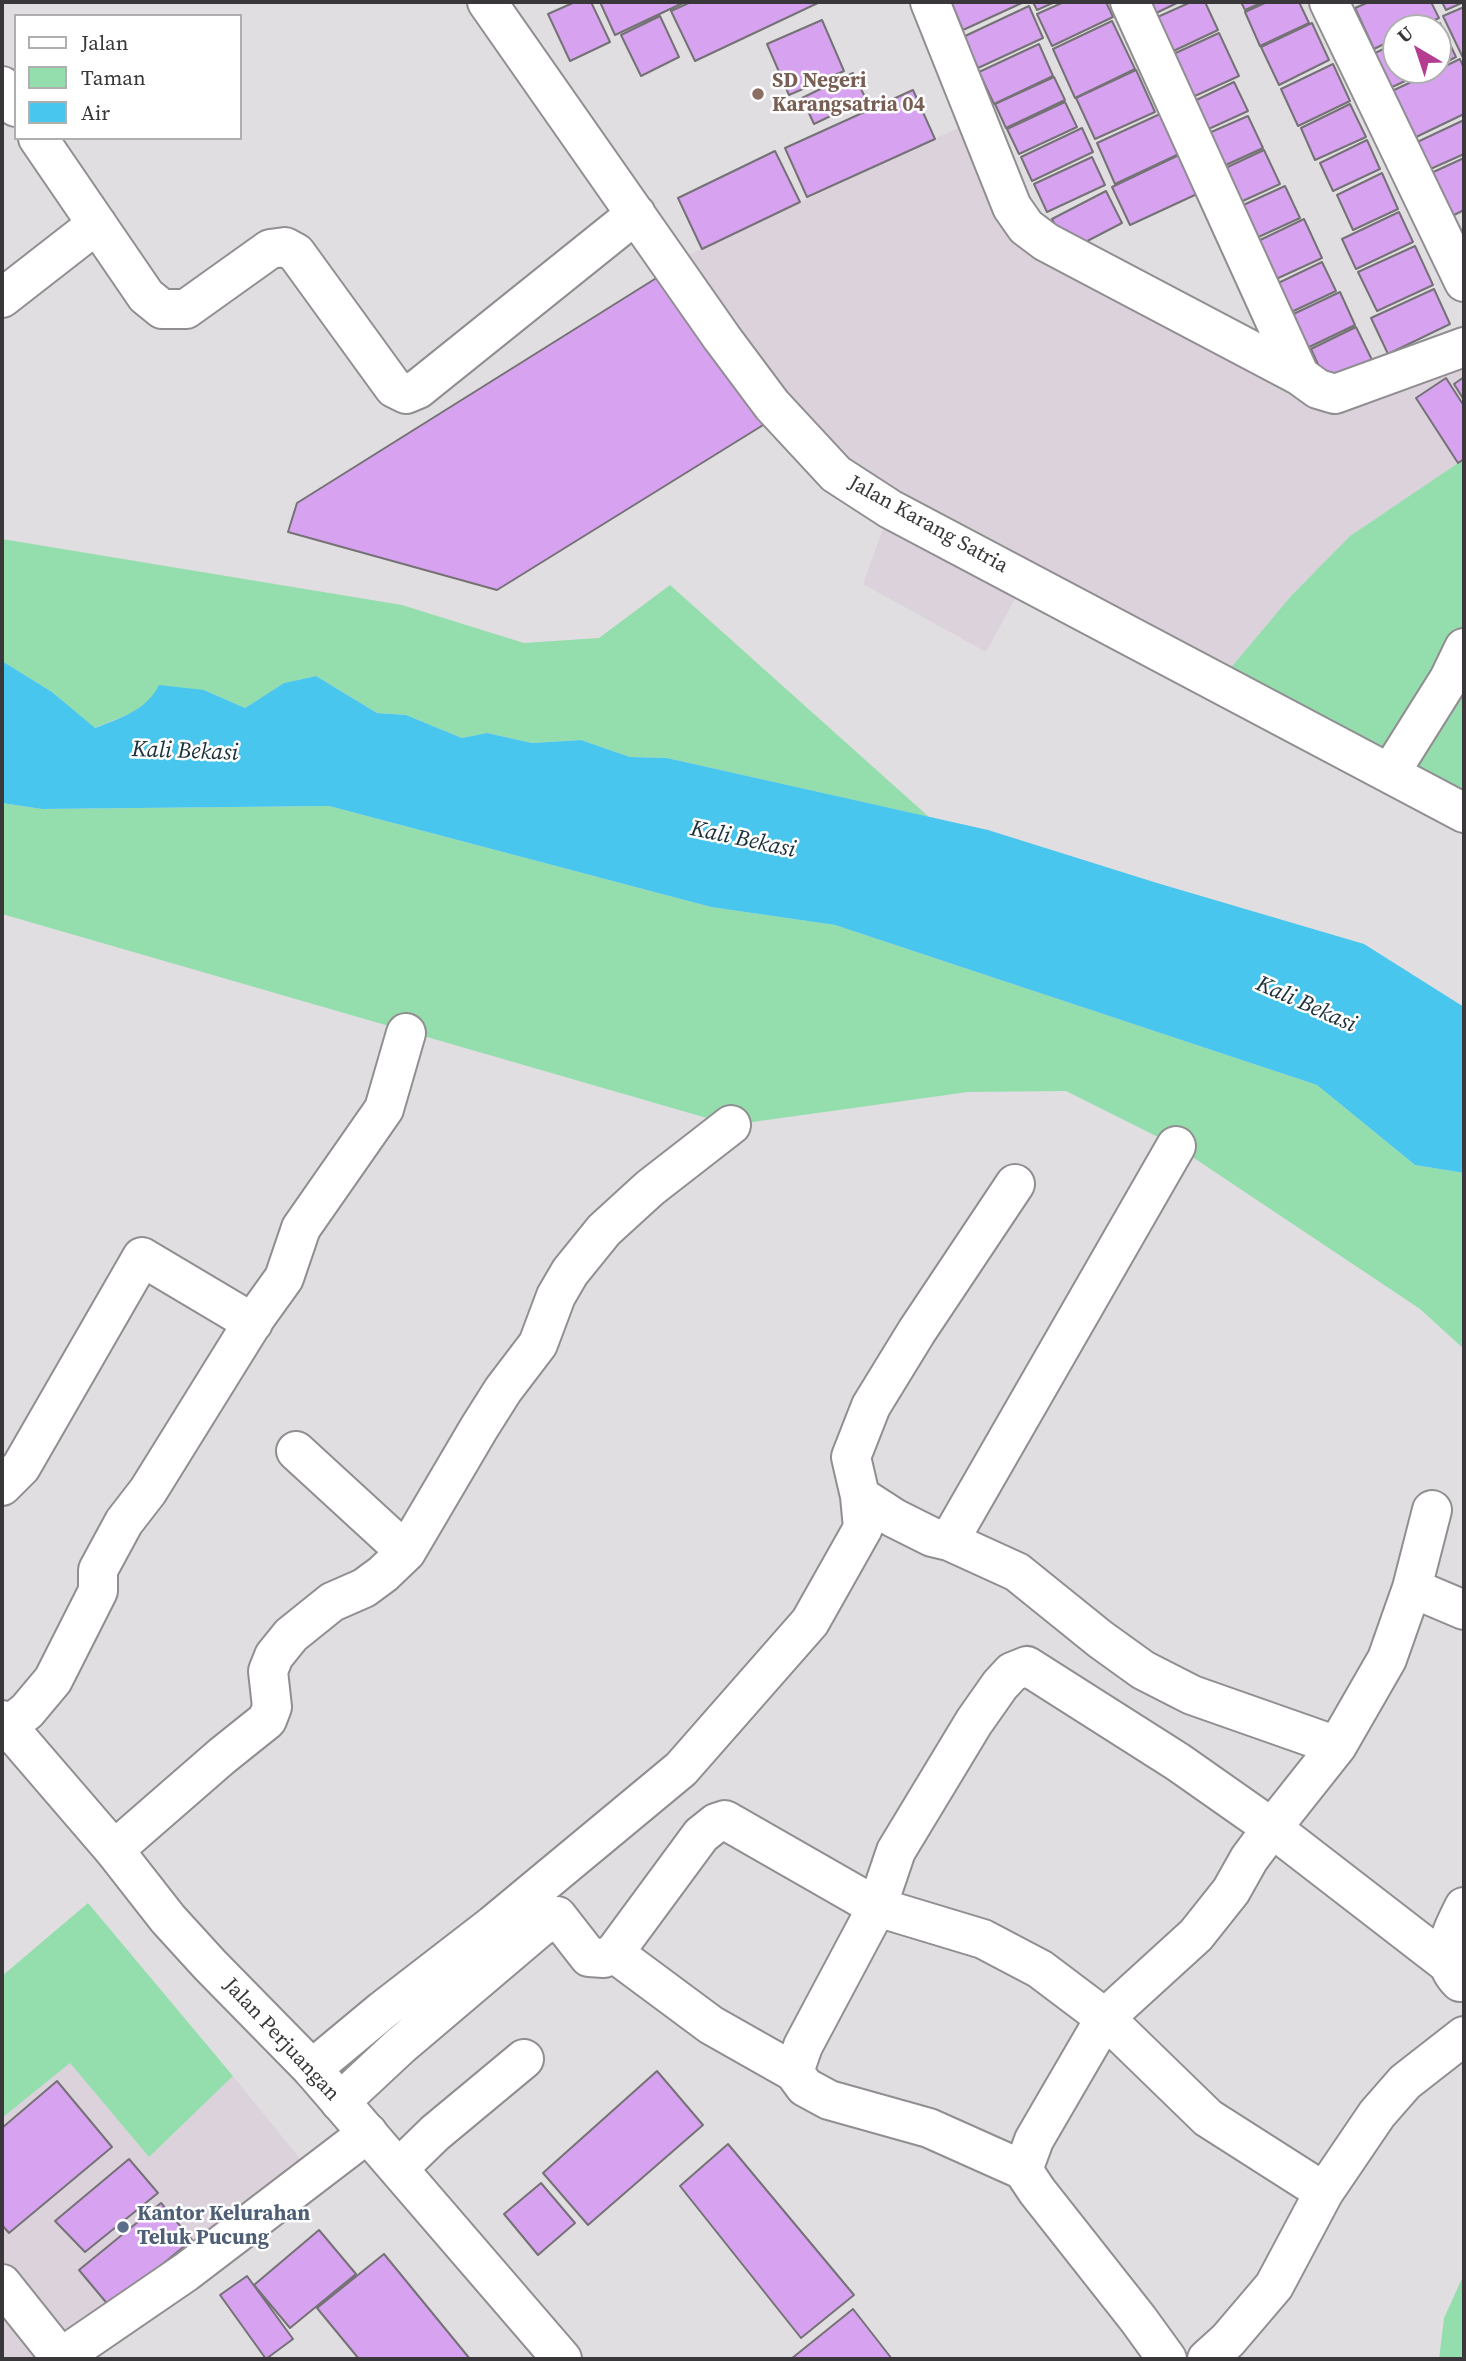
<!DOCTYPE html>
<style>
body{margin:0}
#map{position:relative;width:1466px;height:2361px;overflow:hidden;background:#e1dee1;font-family:"Source Serif 4",serif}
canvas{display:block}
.frame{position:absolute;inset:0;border:4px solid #393739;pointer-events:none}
.legend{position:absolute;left:14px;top:14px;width:228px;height:126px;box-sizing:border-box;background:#fff;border:2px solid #b0afb0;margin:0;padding:9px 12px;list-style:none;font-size:21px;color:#393739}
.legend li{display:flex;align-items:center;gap:14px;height:35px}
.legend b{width:35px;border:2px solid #b0afb0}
.north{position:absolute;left:1382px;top:14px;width:70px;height:70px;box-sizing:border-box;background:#fff;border:2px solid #b0afb0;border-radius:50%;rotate:321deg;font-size:19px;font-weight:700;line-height:28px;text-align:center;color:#393739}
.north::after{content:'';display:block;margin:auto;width:24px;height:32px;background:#b43c91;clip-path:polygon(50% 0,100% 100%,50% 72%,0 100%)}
</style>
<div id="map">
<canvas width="1466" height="2361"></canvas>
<div class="frame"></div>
<ul class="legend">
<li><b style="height:9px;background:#fff"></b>Jalan</li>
<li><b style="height:19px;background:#94deae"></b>Taman</li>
<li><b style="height:19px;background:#49c6ed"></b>Air</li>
</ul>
<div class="north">U</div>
</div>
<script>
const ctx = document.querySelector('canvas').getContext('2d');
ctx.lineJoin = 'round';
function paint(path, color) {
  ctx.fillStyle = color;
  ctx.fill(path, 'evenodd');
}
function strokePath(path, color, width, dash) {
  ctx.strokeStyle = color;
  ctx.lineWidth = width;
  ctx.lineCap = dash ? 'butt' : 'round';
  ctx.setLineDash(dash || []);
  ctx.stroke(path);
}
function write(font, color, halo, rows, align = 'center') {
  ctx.font = font + ' "Source Serif 4",serif';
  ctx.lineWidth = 5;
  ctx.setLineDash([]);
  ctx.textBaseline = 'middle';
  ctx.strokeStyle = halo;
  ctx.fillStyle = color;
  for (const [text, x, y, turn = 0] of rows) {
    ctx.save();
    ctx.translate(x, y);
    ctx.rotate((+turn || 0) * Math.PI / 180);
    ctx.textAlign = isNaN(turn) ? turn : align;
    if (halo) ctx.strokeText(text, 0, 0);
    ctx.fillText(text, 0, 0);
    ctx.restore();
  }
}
paint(new Path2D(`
 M977 119 1012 207 1318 389 1464 338V459L1350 536 1291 596 1218 683 1026 579 986 652 863 584 890 509 671 263Z
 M70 2063 149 2157 233 2076 313 2175 61 2358 2 2284V2118Z
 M2 2306 41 2356 36 2359H2Z`), '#dbd2dc');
paint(new Path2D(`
 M1464 459V813L1218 683 1291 596 1350 536Z
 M2 539 402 605 524 643 599 638 670 585 929 817 667 758 630 757 581 740 532 743 487 733 462 738 406 715 377 713 316 676 284 683 245 708 204 690 152 698 134 712 94 728 52 692 2 661Z
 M2 803 42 809 329 806 711 907 835 925 1317 1085 1415 1165 1464 1173V1349L1420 1309 1176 1146 1066 1091 968 1092 731 1125 2 914Z
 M88 1903 233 2076 149 2157 70 2063 2 2118V1976Z
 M1464 2274V2359H1439L1444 2318Z`), '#94deae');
paint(new Path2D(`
 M2 661 52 692 95 728C120 718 146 711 159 685L204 690 245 708 284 683 316 676 377 713 406 715 462 738 487 733 532 743 581 740 630 757 667 758 988 830 1157 883 1364 944 1464 1007V1173L1415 1165 1317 1085 835 925 711 907 329 806 42 809 2 803Z`), '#49c6ed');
const building = new Path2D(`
 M575 2H591L610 42 570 61 548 14Z
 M600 2H685L615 35Z
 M691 2H820L695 61 671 11Z
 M951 2H1024L963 30Z
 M1033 2H1055L1037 10Z
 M1064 2H1106L1113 17 1052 46 1037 14Z
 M1143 2H1179L1150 16Z
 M1191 2H1205L1218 30 1167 54 1151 20Z
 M1241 2H1263L1245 10Z
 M1267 2H1299L1309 23 1260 46 1245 12Z
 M1369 2H1431L1439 18 1418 28H1396V38L1374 49 1355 8Z
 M1442 2H1464L1446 10Z
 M1029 6 1043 38 978 68 963 37Z
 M1464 7V60L1443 16Z
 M660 16 679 57 641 76 621 35Z
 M822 20 844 71 789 95 767 44Z
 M1112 21 1135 69 1075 98 1053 49Z
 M1312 23 1329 60 1279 85 1261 47Z
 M1440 23 1456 57 1438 66V28H1428Z
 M1219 33 1239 76 1186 100 1167 57Z
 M1396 43V70H1429L1390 88 1373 54Z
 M1039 44 1053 76 994 104 979 72Z
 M1460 59 1464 69V114L1414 138 1392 91Z
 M1333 64 1350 101 1298 126 1281 89Z
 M1136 70 1155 112 1095 139 1076 98Z
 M853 73 866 99 814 124 802 98Z
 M1054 77 1065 100 1006 128 995 104Z
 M1234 82 1248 111 1202 132 1188 104Z
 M913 90 935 139 807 197 785 148Z
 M1065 102 1077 127 1019 154 1007 129Z
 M1350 104 1366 137 1315 160 1301 128Z
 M1160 114 1179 154 1115 184 1097 143Z
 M1248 116 1263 148 1217 169 1202 136Z
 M1464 120V154L1426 171 1413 144Z
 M1082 128 1093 152 1032 181 1021 157Z
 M1367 140 1380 169 1333 191 1320 163Z
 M1264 150 1280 184 1234 205 1219 171Z
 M775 151 800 202 702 249 678 198Z
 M1179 155 1197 194 1130 225 1112 187Z
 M1092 157 1105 185 1047 212 1034 184Z
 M1464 158V210L1448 218 1429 174Z
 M1382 173 1398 209 1353 230 1337 195Z
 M1285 186 1300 218 1254 239 1239 207Z
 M1106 191 1122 223 1068 251 1052 219Z
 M1399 212 1413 242 1356 269 1342 239Z
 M1304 219 1322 258 1274 280 1256 242Z
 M1415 246 1433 285 1377 311 1358 272Z
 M1322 262 1336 291 1285 315 1272 286Z
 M658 277 768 422 497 590 288 532 297 503Z
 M1434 289 1450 324 1388 354 1371 318Z
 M1340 292 1355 325 1301 351 1285 318Z
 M1356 327 1373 362 1327 384 1311 349Z
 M1464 377V400L1454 384Z
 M1446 378 1464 406V459L1458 463 1416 398Z
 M657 2071 703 2125 588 2225 543 2173Z
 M57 2081 112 2147 9 2233 2 2225V2128Z
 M728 2144 854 2295 801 2338 680 2186Z
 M129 2159 158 2193 85 2252 55 2221Z
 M541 2183 575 2223 538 2255 504 2214Z
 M161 2203 192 2240 110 2307 79 2270Z
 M319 2230 356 2274 290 2328 254 2285Z
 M384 2254 470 2359H359L317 2308Z
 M247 2276 293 2339 266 2359 220 2295Z
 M853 2309 892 2359H791Z`);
paint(building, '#d7a3f1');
strokePath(building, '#757276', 2);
const minor = new Path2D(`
 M487 2 722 338 772 405 836 474 890 509 1464 813
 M930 2 1012 207 1026 227 1046 242 1300 376 1318 389 1335 394 1464 347
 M1130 2 1300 376
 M1329 2 1464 282
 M2 86 16 107
 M38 138 146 296 162 309H186L270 249 285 247 296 253 394 388 406 394 418 389 636 214
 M2 298 97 224
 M1390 773 1449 679 1464 648
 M296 1451 406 1552
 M2 1486 21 1467 142 1257 253 1323
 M860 1496 894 1518 932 1537 949 1541 1017 1572 1100 1639 1143 1670 1192 1695 1337 1746
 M949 1541 1176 1146
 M1412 1588 1464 1610
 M8 1726 27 1711 53 1680 98 1591V1570L124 1522 148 1491 256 1317 284 1278 301 1228 384 1109 406 1033
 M114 1850 222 1756 267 1720 272 1707 268 1671 274 1656 291 1635 332 1602 364 1588 383 1574 406 1552 479 1428 503 1390 538 1344 556 1296 570 1272 604 1230 650 1188 731 1125
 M614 1953 711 2025 794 2072
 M1460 1982C1436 1958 1452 1932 1464 1907
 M312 2069 383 2010 493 1925 681 1769 810 1622 863 1528 860 1496 851 1457 871 1406 917 1331 1015 1184
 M340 2102 400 2046 539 1928 557 1916 589 1957 604 1958 614 1953 701 1835 716 1823 725 1820 877 1907 983 1939 1040 1969 1105 2018 1208 2118 1324 2192
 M399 2168 435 2133 524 2059
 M1023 2170 929 2128 829 2100 805 2087 794 2072 803 2046 877 1907 896 1851 974 1722 1000 1685 1012 1672 1027 1666 1178 1762 1272 1828 1448 1964
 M2 2284 61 2358
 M59 2359 186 2272 368 2133
 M1167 2359 1138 2319 1037 2191 1023 2170 1034 2140 1105 2018 1196 1935 1231 1891 1249 1859 1272 1828 1337 1746 1387 1659 1412 1588 1432 1510
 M1207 2359 1228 2340 1274 2286 1324 2192 1377 2114 1405 2082 1464 2036`);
const major = new Path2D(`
 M2 1720 114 1850 168 1919 210 1965 312 2069 562 2359`);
strokePath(minor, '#918e91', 42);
strokePath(major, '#918e91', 42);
strokePath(minor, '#fff', 38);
strokePath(major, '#fff', 38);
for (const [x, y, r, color] of [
 [758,94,7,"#8d6e63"],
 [123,2227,7,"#5c6f8a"]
]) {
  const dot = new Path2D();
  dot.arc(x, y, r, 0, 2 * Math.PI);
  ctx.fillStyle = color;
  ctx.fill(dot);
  strokePath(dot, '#fff', 2.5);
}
write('bold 21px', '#785e54', '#fff', [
 ["SD Negeri",772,82],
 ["Karangsatria 04",772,106]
], 'left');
write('21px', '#393739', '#fff', [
 ["Jalan Karang Satria",928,525,29],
 ["Jalan Perjuangan",281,2040,47]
]);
write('bold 21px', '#4e5e75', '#fff', [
 ["Kantor Kelurahan",137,2215],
 ["Teluk Pucung",137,2239]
], 'left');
write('italic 23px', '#1b3038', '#fff', [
 ["Kali Bekasi",185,752,2],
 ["Kali Bekasi",743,840,12],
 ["Kali Bekasi",1306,1005,24]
]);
</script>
